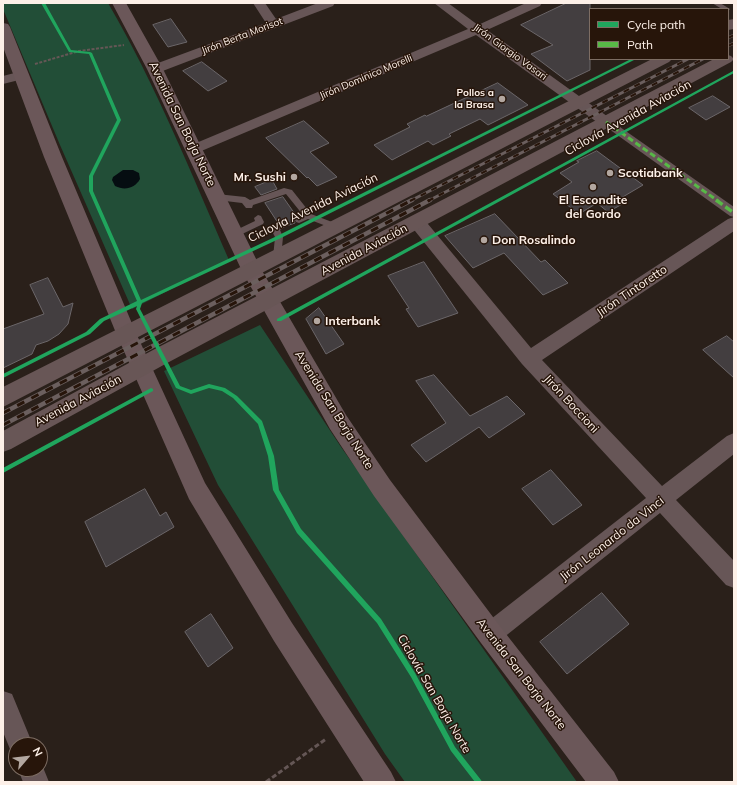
<!DOCTYPE html>
<meta charset="utf-8">
<style>
body{margin:0}
#map{position:relative;width:737px;height:785px;overflow:hidden;background:#2a201a;font-family:Mulish,sans-serif}
canvas{display:block}
.frame{position:absolute;inset:0;border:4px solid #fdf0e8;pointer-events:none}
.legend{position:absolute;left:589px;top:8px;width:140px;height:52px;box-sizing:border-box;background:#27150a;border:1px solid #7d6d63;margin:0;padding:5px 7px;list-style:none;font-size:12px;color:#fdf0e8}
.legend li{display:flex;align-items:center;gap:8px;height:20px}
.legend b{width:20px;border:1px solid #7d6d63}
.north{position:absolute;left:8px;top:737px;width:40px;height:40px;box-sizing:border-box;background:#27150a;border:1px solid #7d6d63;border-radius:50%;rotate:62deg;font-size:11px;font-weight:700;line-height:16px;text-align:center;color:#fdf0e8}
.north::after{content:'';display:block;margin:auto;width:14px;height:18px;background:#b3a7a0;clip-path:polygon(50% 0,100% 100%,50% 72%,0 100%)}
</style>
<div id="map">
<canvas width="737" height="785"></canvas>
<div class="frame"></div>
<ul class="legend">
<li><b style="height:5px;background:#20a55d"></b>Cycle path</li>
<li><b style="height:5px;background:#58b947"></b>Path</li>
</ul>
<div class="north">N</div>
</div>
<script>
const ctx = document.querySelector('canvas').getContext('2d');
ctx.lineJoin = 'round';
function paint(path, color) {
  ctx.fillStyle = color;
  ctx.fill(path, 'evenodd');
}
function strokePath(path, color, width, dash) {
  ctx.strokeStyle = color;
  ctx.lineWidth = width;
  ctx.lineCap = dash ? 'butt' : 'round';
  ctx.setLineDash(dash || []);
  ctx.stroke(path);
}
function write(font, color, halo, rows, align = 'center') {
  ctx.font = font + ' Mulish,sans-serif';
  ctx.lineWidth = 3;
  ctx.setLineDash([]);
  ctx.textBaseline = 'middle';
  ctx.strokeStyle = halo;
  ctx.fillStyle = color;
  for (const [text, x, y, turn = 0] of rows) {
    ctx.save();
    ctx.translate(x, y);
    ctx.rotate((+turn || 0) * Math.PI / 180);
    ctx.textAlign = isNaN(turn) ? turn : align;
    if (halo) ctx.strokeText(text, 0, 0);
    ctx.fillText(text, 0, 0);
    ctx.restore();
  }
}
paint(new Path2D(`
 M3 3H108C156 85 191 173 229 260L132 309 60 145 3 9Z
 M260 325 341 447 577 782H405L385 754 218 485 164 371Z`), '#224e37');
paint(new Path2D(`
 M123 170H133L139 173 140 179C135 188 125 191 115 186L112 180 113 177Z`), '#050d11');
const building = new Path2D(`
 M567 3H590V70L567 81 531 54 553 45 521 25Z
 M171 19 187 42 168 47 153 25Z
 M202 62 227 81 208 91 183 71Z
 M498 83 528 105 488 125 480 119 449 134 451 136 433 145 428 141 392 160 374 145 410 127 407 124 425 115 426 116Z
 M713 96 730 107 706 120 689 108Z
 M304 121 329 143 310 152 337 177 317 186 308 177 307 178 266 138Z
 M597 151 643 185 621 198 626 202 608 212 597 203 579 214 553 194 572 182 560 173 579 162 577 161Z
 M272 180 277 189 261 195 255 187Z
 M283 197 297 217 294 220 295 223 286 226 282 223H278L265 203Z
 M495 214 541 262 545 260 568 283 543 295 504 253 473 268 445 236Z
 M424 262 458 313 418 327 406 309 409 308 388 276Z
 M48 278 63 307 73 303 68 324 59 334 48 341 36 345 32 354 3 368V329L44 314 30 285Z
 M319 308 344 344 326 354 306 319Z
 M727 336 734 342V378L703 350Z
 M434 375 470 416 507 396 525 414 489 438 479 427 426 462 411 445 446 423 416 381Z
 M551 470 582 505 553 525 522 489Z
 M145 489 160 516 166 512 174 527 106 567 85 522Z
 M602 593 629 624 567 674 540 642Z
 M211 614 233 648 208 667 185 632Z`);
paint(building, '#433e40');
strokePath(building, '#6b6669', 1);
strokePath(new Path2D(`
 M35 64 79 51 124 45`), '#655756', 2, [3, 1.5]);
strokePath(new Path2D(`
 M266 782 326 739`), '#655756', 3, [5, 2.5]);
paint(new Path2D(`
 M712 3H720L730 9 728 11V9H722Z
 M284 188 292 190 311 214 340 225 341 227 340 229H334L308 219 299 223 296 222 295 220 303 215 286 194 253 205 252 208H246L242 203 217 200 213 197 217 194 245 197 250 200Z
 M258 215 261 216 264 222 263 224 238 236H232L231 234 232 232 255 221 254 218Z
 M281 224 285 227 280 230 283 237 281 258 277 261 273 258 275 237 271 229 272 227Z`), '#675657');
paint(new Path2D(`
 M606 119 610 120 734 207V217L730 216 602 124 601 122 602 120Z`), '#675657');
paint(new Path2D(`
 M253 3H265L276 19 318 3H335L333 6 160 72H150L148 69 150 66 266 23Z
 M434 3H448L478 25 526 3H542L540 6 487 30 611 119 613 122 611 125 606 127 601 125 476 35 199 152 194 154 189 152 187 149 189 146 468 29Z
 M22 71 27 72 29 75 27 78 3 84V76Z
 M417 216 423 218 531 348 728 219 734 217V231L542 360 662 486 727 436 734 433V454L676 500 734 561V588L726 585 660 513 498 642 490 646 482 642 478 634 482 626 646 498 522 364 411 226 409 222 411 218Z
 M3 691 12 694 33 745H16V755L12 754 3 732Z
 M40 760 49 782H23L18 769H40Z`), '#675657');
paint(new Path2D(`
 M112 3H126L163 69 261 269 346 415 390 480 499 625 614 772 619 782H586L481 643 374 496 330 429 242 271 147 69Z
 M3 23 8 24 10 27 62 157 136 333 205 483 292 623 391 772 396 782H364L274 641 189 499 116 333 44 157 3 47Z`), '#6b5759');
paint(new Path2D(`
 M734 19V29L728 30V20Z
 M728 55 731 56 734 59 731 62 169 362 11 449 3 452V431L153 350 714 59H728Z
 M652 59H672L669 62 3 407V387Z`), '#685656');
const railFar1 = new Path2D(`
 M728 38 734 35
 M728 46 734 43
 M410 201 688 59
 M428 201 703 59`);
const rail = new Path2D(`
 M3 413 412 200
 M3 425 430 200`);
strokePath(railFar1, '#6b5f5e', 3);
strokePath(rail, '#6b5f5e', 4.5);
strokePath(railFar1, '#27150a', 2, [6]);
strokePath(rail, '#27150a', 3, [8]);
strokePath(new Path2D(`
 M606 122 718 201`), '#58b947', 3, [6, 3]);
strokePath(new Path2D(`
 M716 200 734 213`), '#58b947', 3.5, [8, 3.5]);
paint(new Path2D(`
 M41 3H45L71 50 90 52 92 53 121 120 93 176V191L141 300 277 236 631 59H636L281 238 142 303 140 309 180 386 191 390 209 384 225 388 237 396 262 421 274 456 279 490 301 529 381 619 415 673 455 747 481 780 482 782H475L451 751 411 677 377 623 297 533 273 490 268 456 258 424 233 398 222 391 209 388 191 394 176 388 136 309 137 306 104 321 90 334 3 378V374L86 332 100 319 137 301 89 191V176L117 120 89 54 69 52Z
 M733 71H734V73L281 321H277V319Z
 M151 388 153 389V391L3 473V468Z`), '#20a55d');
for (const [x, y, r, color] of [
 [502,99,4,"#b3a7a0"],
 [610,173,4,"#b3a7a0"],
 [294,177,4,"#b3a7a0"],
 [593,187,4,"#b3a7a0"],
 [484,240,4,"#b3a7a0"],
 [317,321,4,"#b3a7a0"]
]) {
  const dot = new Path2D();
  dot.arc(x, y, r, 0, 2 * Math.PI);
  ctx.fillStyle = color;
  ctx.fill(dot);
  strokePath(dot, '#27150a', 1.5);
}
write('10px', '#fdf0e8', '#27150a', [
 ["Jirón Berta Morisot",242,36,-21],
 ["Jirón Giorgio Vasari",510,52,36],
 ["Jirón Dominico Morelli",366,77,-23]
]);
write('bold 10px', '#fdf0e8', '#27150a', [
 ["Pollos a",494,93],
 ["la Brasa",494,105]
], 'right');
write('12px', '#fdf0e8', '#27150a', [
 ["Ciclovía Avenida Aviación",628,118,-29],
 ["Avenida San Borja Norte",182,124,64],
 ["Ciclovía Avenida Aviación",313,208,-26],
 ["Avenida Aviación",364,250,-28],
 ["Jirón Tintoretto",632,291,-34],
 ["Avenida Aviación",78,401,-28],
 ["Jirón Boccioni",571,404,47],
 ["Avenida San Borja Norte",334,410,58],
 ["Jirón Leonardo da Vinci",612,539,-38],
 ["Avenida San Borja Norte",521,674,52],
 ["Ciclovía San Borja Norte",434,694,60]
]);
write('bold 12px', '#fdf0e8', '#27150a', [
 ["Scotiabank",618,173],
 ["Mr. Sushi",286,177,"right"],
 ["El Escondite",593,200,"center"],
 ["del Gordo",593,214,"center"],
 ["Don Rosalindo",492,240],
 ["Interbank",325,321]
], 'left');
</script>
